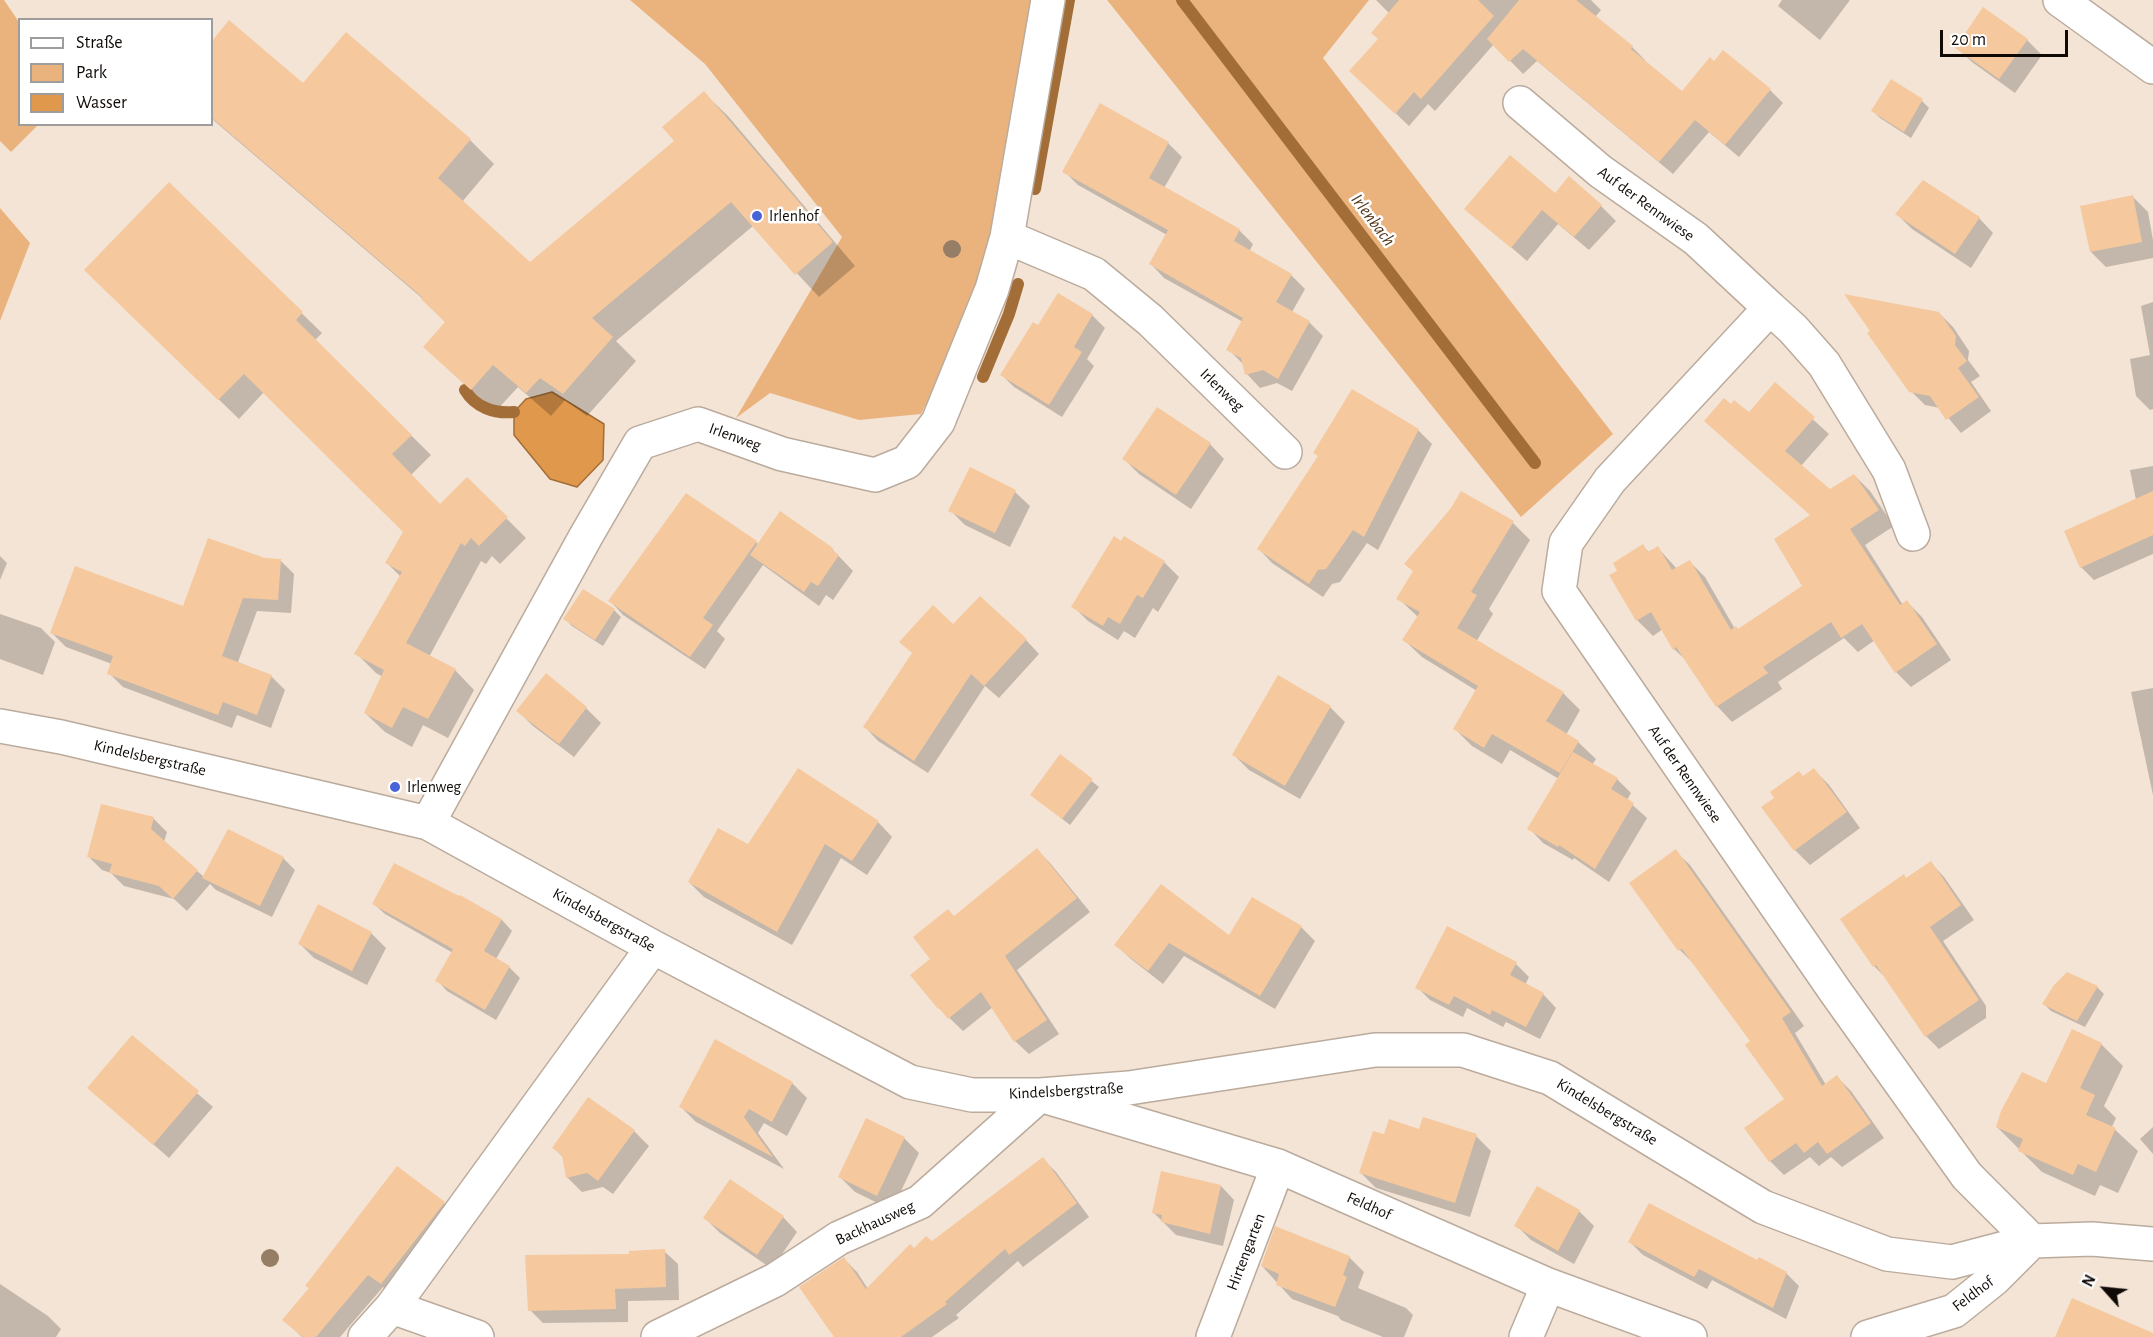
<!DOCTYPE html>
<meta charset="utf-8">
<style>
body{margin:0}
#map{position:relative;width:2153px;height:1337px;overflow:hidden;background:#f4e4d5;font-family:"Alegreya Sans",sans-serif}
canvas{display:block}
.legend{position:absolute;left:18px;top:18px;width:195px;height:108px;box-sizing:border-box;background:#fff;border:2px solid #9f9d9b;margin:0;padding:8px 10px;list-style:none;font-size:18px;color:#100a06}
.legend li{display:flex;align-items:center;gap:12px;height:30px}
.legend b{width:30px;border:2px solid #9f9d9b}
.north{position:absolute;left:2075px;top:1259px;width:60px;height:60px;-webkit-text-stroke:4px #fff;paint-order:stroke;rotate:297deg;font-size:16px;font-weight:700;line-height:24px;text-align:center;color:#100a06}
.north::after{content:'';display:block;margin:auto;width:21px;height:27px;background:#100a06;clip-path:polygon(50% 0,100% 100%,50% 72%,0 100%)}
.scale{position:absolute;left:1940px;top:30px;width:128px;height:27px;box-sizing:border-box;border:3px solid #100a06;border-top:0;padding-left:8px;font-size:18px;line-height:21px;white-space:nowrap;color:#100a06;-webkit-text-stroke:4px #fff;paint-order:stroke}
</style>
<div id="map">
<canvas width="2153" height="1337"></canvas>
<ul class="legend">
<li><b style="height:8px;background:#fff"></b>Straße</li>
<li><b style="height:16px;background:#eab37e"></b>Park</li>
<li><b style="height:16px;background:#e0984c"></b>Wasser</li>
</ul>
<div class="north">N</div>
<div class="scale">20 m</div>
</div>
<script>
const ctx = document.querySelector('canvas').getContext('2d');
ctx.lineJoin = 'round';
function paint(path, color) {
  ctx.fillStyle = color;
  ctx.fill(path, 'evenodd');
}
function strokePath(path, color, width, dash) {
  ctx.strokeStyle = color;
  ctx.lineWidth = width;
  ctx.lineCap = dash ? 'butt' : 'round';
  ctx.setLineDash(dash || []);
  ctx.stroke(path);
}
function write(font, color, halo, rows, align = 'center') {
  ctx.font = font + ' "Alegreya Sans",sans-serif';
  ctx.lineWidth = 5;
  ctx.setLineDash([]);
  ctx.textBaseline = 'middle';
  ctx.strokeStyle = halo;
  ctx.fillStyle = color;
  for (const [text, x, y, turn = 0] of rows) {
    ctx.save();
    ctx.translate(x, y);
    ctx.rotate((+turn || 0) * Math.PI / 180);
    ctx.textAlign = isNaN(turn) ? turn : align;
    if (halo) ctx.strokeText(text, 0, 0);
    ctx.fillText(text, 0, 0);
    ctx.restore();
  }
}
paint(new Path2D(`
 M0 0H4L19 22 20 124 38 125 11 152 0 141Z
 M630 0H1031L987 253 951 355 921 414 859 420 770 393 736 418 842 237 705 64Z
 M1107 0H1369L1323 58 1613 434 1521 517Z
 M0 208 30 243 0 321Z`), '#eab37e');
const water = new Path2D(`
 M552 392 604 424 603 460 577 487 550 479 514 435V412L526 399Z`);
paint(water, '#e0984c');
strokePath(water, '#a26d37', 1.5);
paint(new Path2D(`
 M1376 0H1591L1601 10 1595 17 1632 47 1645 60 1644 62 1696 105 1770 90 1783 103 1739 157 1709 132 1673 174 1537 61 1523 74 1494 44 1435 111 1428 104 1409 126 1365 84 1390 14Z
 M1782 0H1850L1820 40 1778 6Z
 M229 22 303 85 346 34 470 140 494 164 462 202 530 264 676 141 704 93 728 116 855 266 819 297 753 226 616 341 636 361 587 416 565 400 551 416 518 387 495 412 449 370 446 323 423 299 212 119V43Z
 M2027 40 2042 55 2015 93 1972 62 1957 48Z
 M1891 81 1922 101 1929 108 1911 138 1880 118 1873 111Z
 M1168 143 1182 157 1164 188 1239 230 1253 244 1249 252 1291 275 1305 289 1292 312 1309 322 1323 336 1292 391 1277 383 1260 388 1247 374 1244 365 1228 349 1243 322 1164 278 1151 264 1167 235 1078 185 1064 171Z
 M169 184 322 333 315 340 431 455 411 475 440 506 467 479 526 538 500 564 492 556 486 564 481 561 429 657 455 670 474 690 448 738 423 725 412 747 385 732 365 713 383 677 376 673 356 653 401 577 387 563 405 532 264 392 239 419 106 290Z
 M2133 197 2148 212 2153 240V258L2106 267 2091 252Z
 M1601 206 1616 221 1589 250 1558 224 1527 261 1467 209Z
 M1897 214 1979 218 1993 233 1971 268 1912 229Z
 M1059 295 1092 315 1105 328 1087 359 1094 366 1062 417 1014 387 1002 375 1038 327Z
 M2153 302V409L2150 410 2136 396 2130 359 2150 355 2141 306Z
 M1939 313 1953 327 1969 351 1968 360 1980 376 1971 382 1991 411 1961 433 1940 408 1925 405 1911 391Z
 M1775 385 1829 434 1801 466 1830 491 1854 475 1870 491 1894 526 1865 545 1903 605 1907 602 1922 617 1951 660 1911 687 1896 672 1875 640 1858 652 1844 638 1778 682 1782 689 1732 722 1717 706 1688 662 1674 649 1663 629 1653 636 1637 620 1619 571 1643 546 1650 553 1658 548 1677 569 1690 562 1705 577 1735 629 1739 630 1804 586 1811 516 1749 414Z
 M1418 430 1432 444 1378 550 1367 543 1340 582 1332 584 1323 597 1272 563 1259 549Z
 M1210 444 1224 459 1191 509 1139 474 1124 459Z
 M2153 466V554L2094 580 2081 567 2136 500 2130 470Z
 M971 469 1015 492 1030 506 1010 547 965 525 950 510Z
 M1513 523 1530 540 1489 609 1493 614 1476 642 1563 693 1580 710 1566 735 1578 742 1596 759 1592 765 1617 779 1631 793 1627 800 1647 818 1609 882 1574 858 1573 860 1543 843 1529 828 1559 779 1510 750 1502 764 1472 746 1455 729 1477 691 1422 657 1404 640 1418 617 1398 598 1414 572 1406 564Z
 M756 542 759 545 832 549 853 571 833 600 826 595 819 606 763 565 717 631 725 639 705 669 623 615 610 601Z
 M0 556 7 563 0 580Z
 M265 559 280 560 294 574 291 613 257 611 238 662 271 676 285 690 271 728 237 715 232 728 123 687 109 673 112 664 66 647 52 633 183 608Z
 M1164 562 1179 577 1158 612 1153 608 1135 638 1124 631 1118 640 1088 621 1073 606Z
 M614 610 621 617 603 646 572 626 565 619Z
 M0 614 41 628 55 642 43 675 0 659Z
 M954 627 1026 640 1039 654 999 698 985 686 928 773 878 741 865 727Z
 M2153 688V795L2131 692Z
 M1330 707 1345 722 1300 799 1249 770 1234 755Z
 M586 708 601 723 574 757 533 726 518 711Z
 M1060 756 1099 787 1070 825 1032 795Z
 M1814 770 1829 785 1860 828 1810 865 1795 850 1763 808Z
 M102 805 154 819 167 832 164 842 204 877 283 858 295 870 272 917 216 890 210 884 187 911 174 899 124 886 111 873 102 870 89 857Z
 M878 822 892 837 867 875 841 858 792 945 704 897 689 882 748 846Z
 M1037 850 1050 863 1090 912 1017 970 1059 1034 1029 1054 1015 1041 993 1007 963 1031 939 1008 912 975 933 959 955 917Z
 M1675 851 1690 865 1804 1026 1795 1033 1826 1085 1837 1077 1851 1091 1884 1138 1842 1167 1831 1157 1819 1166 1810 1157 1784 1175 1770 1161 1786 1099 1752 1041 1694 964 1680 950 1631 883Z
 M1931 863 1944 877 1974 920 1943 941 1986 1006V1018L1939 1049 1926 1036 1887 979 1874 966 1907 880Z
 M461 897 502 920 512 931 496 959 509 967 520 978 496 1020 447 991 437 980 453 953 385 914 374 904Z
 M1301 927 1315 941 1275 1009 1184 956 1163 984 1131 959 1116 945 1230 937Z
 M371 933 386 948 367 985 314 958 299 943Z
 M1516 964 1529 977 1525 985 1543 994 1556 1008 1540 1039 1506 1022 1503 1027 1467 1008 1463 1017 1430 1000 1417 987Z
 M2097 987 2104 994 2085 1027 2051 1011 2044 1004Z
 M132 1037 213 1107 169 1158 89 1088Z
 M2101 1044 2123 1066 2104 1106 2116 1118 2112 1127 2138 1151 2118 1193 2100 1185 2095 1196 2042 1172 1997 1127 2047 1085Z
 M792 1083 807 1098 787 1136 764 1123 758 1133 784 1169 696 1122 681 1107Z
 M2153 1127V1154L2140 1139Z
 M634 1131 649 1146 613 1194 603 1187 582 1192 567 1177 564 1158 554 1148Z
 M1420 1131 1476 1136 1491 1151 1470 1217 1376 1188 1361 1173 1385 1136Z
 M904 1138 919 1153 892 1210 855 1192 840 1177Z
 M1043 1159 1056 1172 1089 1217 1023 1267 1018 1261 956 1315 959 1318 932 1337H835L844 1259 857 1272 868 1289 915 1250 932 1243Z
 M1221 1186 1234 1200 1223 1246 1176 1235 1153 1212Z
 M1537 1188 1580 1212 1594 1226 1574 1264 1531 1240 1516 1225Z
 M444 1203 457 1216 395 1296 383 1287 340 1337H302L284 1320Z
 M783 1217 797 1232 772 1269 720 1233 705 1218Z
 M1630 1242 1758 1262 1786 1273 1799 1286 1786 1319 1712 1280 1707 1289 1643 1255Z
 M664 1251 678 1264 679 1300 628 1301V1322L543 1323 530 1310 630 1255Z
 M1349 1257 1364 1272 1358 1288 1406 1308 1413 1315 1404 1337H1383L1341 1320 1338 1316 1292 1299 1262 1266Z
 M0 1284 48 1316 61 1329 56 1337H0Z`), '#0003');
strokePath(new Path2D(`
 M1182 0 1535 463
 M1035 189 1069 0
 M983 377 1009 314 1018 284
 M465 390C475 407 494 414 514 412`), '#a26d37', 12);
paint(new Path2D(`
 M1399 0H1478L1494 16 1421 99 1414 92 1395 114 1349 71 1378 39 1371 33Z
 M1519 0H1576L1633 46 1631 49 1682 91 1710 57 1714 61 1723 50 1771 89 1725 145 1695 120 1659 162 1523 49 1509 62 1487 39Z
 M1983 7 2028 39 1999 79 1955 48Z
 M229 20 303 83 346 32 471 139 438 178 530 262 674 141 662 127 704 91 833 242 795 275 731 202 592 318 613 337 563 394 540 378 526 393 493 365 471 390 423 347 445 322 421 299 422 297 212 118V41Z
 M1891 79 1923 99 1904 132 1871 111Z
 M1100 103 1169 142 1149 178 1240 229 1234 241 1292 274 1276 302 1310 321 1278 379 1263 370 1245 375 1241 358 1226 350 1243 318 1149 264 1168 230 1062 172Z
 M1510 155 1555 193 1569 176 1602 205 1574 237 1542 210 1511 248 1464 209Z
 M1923 180 1980 217 1955 254 1895 214Z
 M169 182 303 312 296 320 412 435 392 454 440 504 467 477 508 517 479 546 471 538 465 546 461 543 406 643 456 669 428 719 403 707 392 728 364 713 384 670 354 654 402 572 385 563 403 532 244 374 218 400 84 270Z
 M2133 195 2142 242 2090 252 2080 206Z
 M1058 293 1093 314 1074 347 1082 352 1049 405 1000 375 1033 322 1038 325Z
 M1844 294 1939 312 1956 336 1955 345 1967 361 1958 368 1979 397 1946 420 1930 396 1909 392 1867 333 1870 331Z
 M1775 382 1815 417 1785 451 1830 489 1854 474 1879 510 1850 529 1900 605 1907 600 1937 644 1895 673 1862 624 1841 638 1831 622 1763 667 1768 673 1716 707 1676 647 1673 650 1651 612 1636 621 1609 575 1617 571 1613 563 1643 544 1648 552 1658 546 1672 570 1690 560 1731 630 1736 626 1738 629 1802 586 1774 539 1810 515 1704 421 1724 398 1731 404 1734 400 1749 412Z
 M1352 389 1419 429 1364 537 1353 530 1326 569 1318 570 1309 584 1257 549 1318 456 1313 453Z
 M1157 407 1211 443 1176 495 1122 459Z
 M970 467 1016 490 995 533 948 511Z
 M1461 491 1514 521 1471 592 1477 595 1457 628 1564 692 1546 721 1579 741 1560 773 1492 734 1484 748 1453 729 1478 686 1402 640 1420 612 1396 599 1413 571 1404 564 1451 508Z
 M2153 491V535L2080 568 2064 531Z
 M686 493 757 541 703 618 713 625 690 657 608 601Z
 M780 511 833 548 832 550 839 555 818 586 811 582 804 592 750 555Z
 M1114 536 1121 541 1124 536 1165 561 1143 598 1137 595 1120 624 1108 617 1103 626 1071 607Z
 M208 538 265 558 281 559 278 600 243 598 222 656 272 675 257 715 223 702 218 715 107 674 113 656 50 633 75 566 183 606Z
 M583 589 615 609 595 640 563 619Z
 M980 596 1027 639 984 686 971 674 914 761 863 727 912 653 899 642 933 605 953 624Z
 M546 673 587 707 559 744 516 711Z
 M1278 675 1331 706 1285 786 1232 755Z
 M1573 752 1618 778 1611 789 1634 803 1595 869 1559 845 1558 847 1527 829Z
 M1060 754 1093 779 1062 819 1030 795Z
 M798 768 879 821 852 861 825 844 777 932 688 882 718 828 748 844Z
 M1814 768 1847 812 1794 851 1761 807 1774 798 1770 792 1799 771 1803 776Z
 M101 804 154 817 151 829 198 870 173 899 159 886 109 873 112 864 87 857Z
 M228 829 284 857 260 906 202 878Z
 M1037 848 1077 898 1005 956 1047 1020 1014 1042 981 992 948 1019 939 1008 938 1009 910 975 930 959 913 937 948 909 954 916Z
 M1676 849 1791 1012 1782 1018 1822 1086 1837 1075 1871 1123 1827 1154 1818 1142 1804 1153 1796 1143 1769 1162 1744 1128 1784 1099 1745 1045 1750 1041 1682 949 1678 951 1629 883Z
 M1931 861 1961 905 1930 927 1979 1000 1925 1037 1876 965 1873 967 1840 919 1904 874 1906 878Z
 M394 863 459 896 460 895 502 919 484 951 510 966 485 1010 435 981 453 949 372 904Z
 M1161 884 1229 935 1252 897 1302 926 1260 996 1169 943 1148 971 1114 945Z
 M318 904 372 932 352 971 298 944Z
 M1447 926 1517 962 1510 975 1544 993 1526 1027 1492 1010 1490 1015 1454 996 1449 1005 1415 988Z
 M2067 972 2098 986 2077 1021 2042 1004 2054 985Z
 M2072 1029 2102 1043 2080 1088 2095 1095 2086 1115 2116 1128 2096 1172 2078 1164 2073 1175 2018 1151 2023 1139 1996 1127 2001 1111 2022 1072 2046 1083Z
 M132 1035 199 1091 153 1145 87 1088Z
 M715 1039 793 1082 772 1122 749 1109 744 1117 773 1157 679 1107Z
 M588 1097 635 1130 598 1181 587 1173 566 1178 562 1155 552 1148Z
 M1423 1117 1477 1134 1455 1203 1359 1173 1373 1131 1384 1134 1389 1119 1419 1129Z
 M866 1118 905 1137 877 1196 838 1177Z
 M1043 1157 1077 1203 1009 1255 1005 1249 945 1302 947 1304 901 1337H834L799 1287 844 1257 866 1289 910 1244 914 1248 926 1236 932 1241Z
 M397 1166 445 1202 381 1284 368 1275 316 1337H303L282 1320 309 1288 305 1286Z
 M1161 1171 1221 1185 1210 1234 1161 1222 1162 1215 1152 1213Z
 M730 1179 784 1216 757 1255 703 1218Z
 M1537 1186 1580 1210 1558 1251 1514 1226Z
 M1649 1203 1757 1260 1759 1257 1787 1272 1773 1308 1699 1269 1694 1277 1628 1242Z
 M1275 1226 1350 1256 1343 1275 1347 1277 1335 1307 1276 1285 1279 1274 1261 1266Z
 M665 1249 666 1287 615 1289 616 1309 528 1311 525 1255 629 1254V1251Z
 M2072 1298 2153 1333V1337H2055Z`), '#f5c89e');
const minor = new Path2D(`
 M2060 0 2153 67
 M1520 103 1600 171 1696 239 1770 308 1610 480 1566 543 1559 591 1835 991 1967 1176 2032 1241
 M1007 237 1094 274 1150 320 1285 452
 M1770 308 1793 329 1824 364 1889 470 1913 534
 M0 726 61 737 428 823 653 947 910 1082 972 1095H1040L1129 1088 1375 1050H1463L1550 1078 1763 1207 1887 1254 1952 1262 2032 1241 2092 1239 2153 1244
 M428 823 586 536 640 443 698 424 782 454 875 475 907 462 938 422 992 289 1007 237 1048 0
 M392 1307 477 1337
 M365 1337 392 1307 653 947
 M658 1337 775 1280 839 1238 920 1202 1040 1095 1278 1166 1548 1285 1690 1337
 M1213 1337 1278 1166
 M1526 1337 1548 1285
 M1868 1337 1954 1311 1994 1279 2031 1242`);
strokePath(minor, '#bbab9d', 36);
strokePath(minor, '#fff', 33);
ctx.fillStyle = '#957e65';
for (const [x, y] of [
 [952,249],
 [270,1258]
]) {
  ctx.beginPath();
  ctx.arc(x, y, 9, 0, 2 * Math.PI);
  ctx.fill();
}
for (const [x, y, r, color] of [
 [757,216,6,"#4863d7"],
 [395,787,6,"#4863d7"]
]) {
  const dot = new Path2D();
  dot.arc(x, y, r, 0, 2 * Math.PI);
  ctx.fillStyle = color;
  ctx.fill(dot);
  strokePath(dot, '#fff', 2);
}
write('16px', '#100a06', '#fff', [
 ["Auf der Rennwiese",1646,204,36],
 ["Irlenweg",1222,390,44],
 ["Irlenweg",735,437,20],
 ["Kindelsbergstraße",150,758,13],
 ["Auf der Rennwiese",1685,774,55],
 ["Kindelsbergstraße",604,920,29],
 ["Kindelsbergstraße",1066,1091,-3],
 ["Kindelsbergstraße",1607,1112,31],
 ["Feldhof",1369,1206,24],
 ["Backhausweg",875,1223,-25],
 ["Hirtengarten",1246,1252,-69],
 ["Feldhof",1973,1294,-37]
]);
write('16px', '#100a06', '#fff', [
 ["Irlenhof",769,216],
 ["Irlenweg",407,787]
], 'left');
write('italic 18px', '#563818', '#fff', [
 ["Irlenbach",1373,220,53]
]);
</script>
